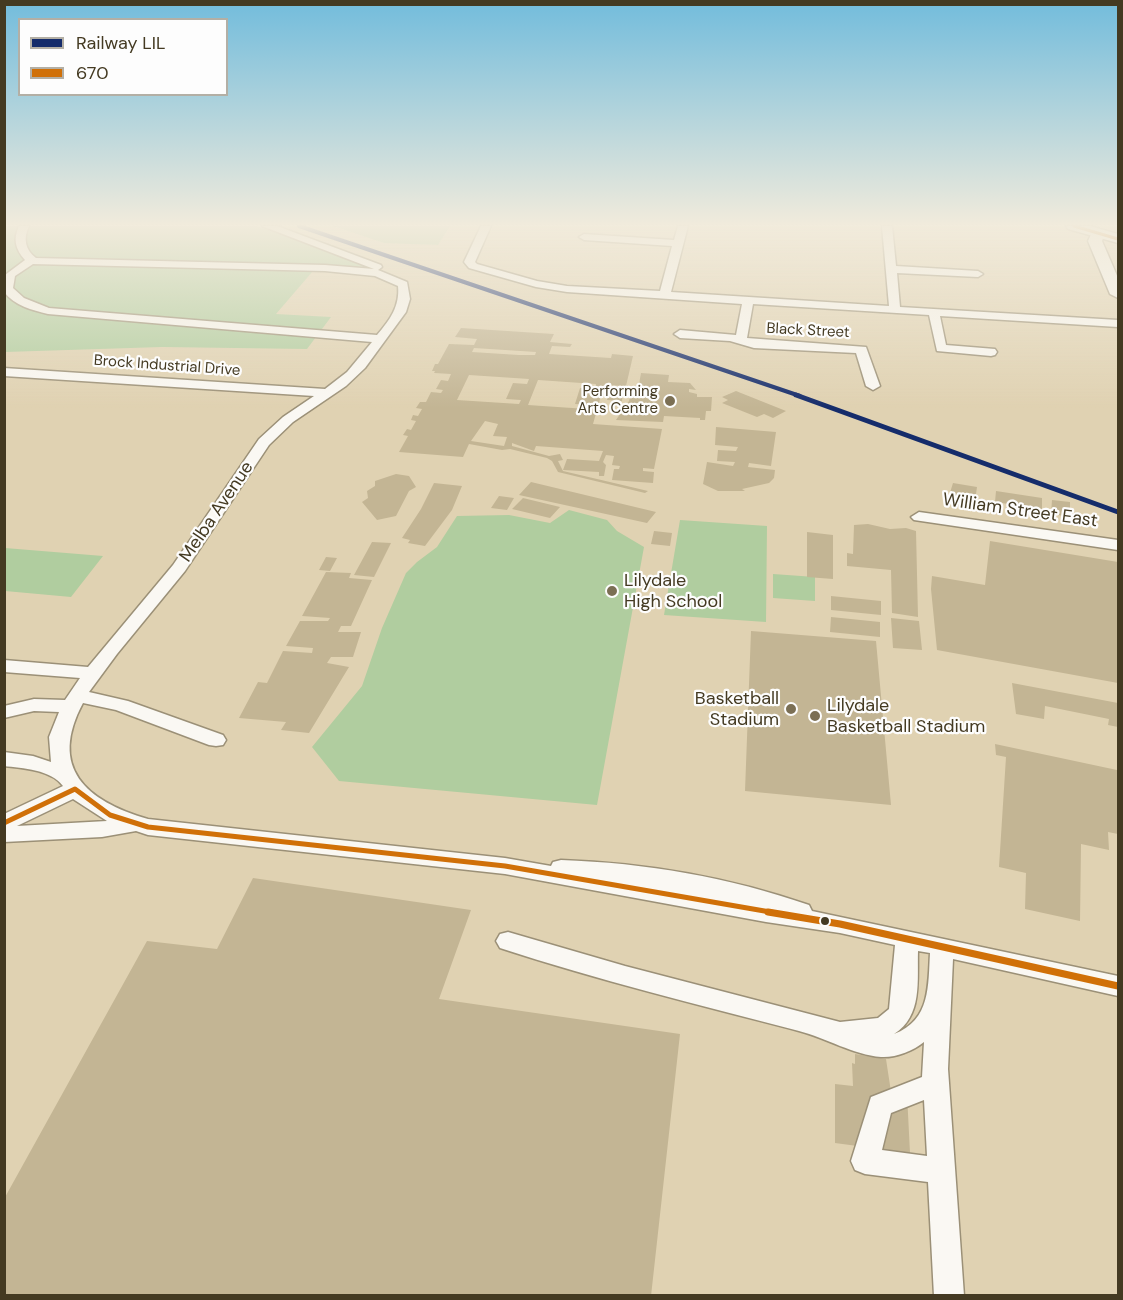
<!DOCTYPE html>
<style>
body{margin:0}
#map{position:relative;width:1123px;height:1300px;overflow:hidden;background:#e0d2b2;font-family:"DM Sans",sans-serif}
canvas{display:block}
.frame{position:absolute;inset:0;border:6px solid #443a22;pointer-events:none}
.legend{position:absolute;left:18px;top:18px;width:210px;height:78px;box-sizing:border-box;background:#fdfdfd;border:2px solid #b3afa5;margin:0;padding:8px 10px;list-style:none;font-size:18px;color:#443a22}
.legend li{display:flex;align-items:center;gap:12px;height:30px}
.legend b{width:30px;border:2px solid #b3afa5}
</style>
<div id="map">
<canvas width="1123" height="1300"></canvas>
<div class="frame"></div>
<ul class="legend">
<li><b style="height:8px;background:#152c6b"></b>Railway LIL</li>
<li><b style="height:8px;background:#d07008"></b>670</li>
</ul>
</div>
<script>
const ctx = document.querySelector('canvas').getContext('2d');
ctx.lineJoin = 'round';
function paint(path, color) {
  ctx.fillStyle = color;
  ctx.fill(path, 'evenodd');
}
function strokePath(path, color, width, dash) {
  ctx.strokeStyle = color;
  ctx.lineWidth = width;
  ctx.lineCap = dash ? 'butt' : 'round';
  ctx.setLineDash(dash || []);
  ctx.stroke(path);
}
function write(font, color, halo, rows, align = 'center') {
  ctx.font = font + ' "DM Sans",sans-serif';
  ctx.lineWidth = 4.5;
  ctx.setLineDash([]);
  ctx.textBaseline = 'middle';
  ctx.strokeStyle = halo;
  ctx.fillStyle = color;
  for (const [text, x, y, turn = 0] of rows) {
    ctx.save();
    ctx.translate(x, y);
    ctx.rotate((+turn || 0) * Math.PI / 180);
    ctx.textAlign = isNaN(turn) ? turn : align;
    if (halo) ctx.strokeText(text, 0, 0);
    ctx.fillText(text, 0, 0);
    ctx.restore();
  }
}
paint(new Path2D(`
 M5 226H257L352 259 367 267 362 269 329 266 313 271 276 314 331 317 307 349 162 347 5 352Z
 M333 226H450L438 245 384 243Z
 M569 510 607 520 617 531 644 547 597 805 339 781 312 747 362 686 382 628 406 573 417 562 437 547 457 516 509 515 550 523Z
 M680 520 767 526 766 622 664 615Z
 M4 548H5L103 556 71 597 5 591Z
 M773 574 815 577V601L773 598Z`), '#b0cd9f');
paint(new Path2D(`
 M461 328 554 334 550 342 572 344 570 347 552 346 549 354 611 358 612 354 633 356 626 386 604 385 593 424 662 429 654 469 643 468V471L654 472 653 483 612 480 614 469H619L620 466 612 465 614 456 606 455 603 462 606 465 604 476H599V472L563 470 567 459 599 461 603 451 536 446 534 451 512 443V446L549 456 560 454 563 460 558 461 563 471 648 491 645 493 558 472 552 461 547 458 510 449 502 450 469 444 463 457 399 452 408 436 403 435 407 429 411 430 416 421 411 420 413 415 418 416 422 409 416 408 420 402H426L431 392 441 393 443 390 436 389 441 380 448 381 451 374 434 373 435 371H432L435 364H438L449 344 474 345 477 339 455 337ZM474 348 536 352 535 355H519L472 352ZM469 375 529 379 527 384 513 383 506 399 521 400 519 404 457 400ZM538 380 596 384 595 389 580 388 575 404 588 405 587 409 528 405ZM485 421 498 424 493 436 507 437 504 446 471 441Z
 M641 373 669 375 668 382 690 383 696 390 689 389V392L697 394V397H712L711 411H706L705 420H700V418L664 416 663 422 616 420 629 401 632 390H638Z
 M608 391H623L622 401 607 400Z
 M736 391 786 411 773 418 764 414 757 417 722 403 728 400 722 397Z
 M716 427 776 432 771 466 749 463 748 467 775 470 774 478 769 483 742 489 745 491H718L703 484 707 462 733 466 735 462 717 461 718 450 736 451 738 447 715 445Z
 M396 474 409 476 416 487 409 491 396 516 377 520 362 502 368 498 367 491 375 486V481Z
 M531 482 656 512 647 523 519 495Z
 M434 483 462 486 452 510 425 546 408 543 410 540 402 538 421 509Z
 M953 483 977 487 975 501 949 496Z
 M996 491 1042 498V509L995 502Z
 M499 496 514 498 507 510 491 508Z
 M523 498 560 507 550 518 512 509Z
 M1052 500 1070 502V517L1051 514Z
 M868 524 890 529 906 528 916 531 918 617 892 613 891 570 847 566V553L853 554 854 525Z
 M654 531 672 533 670 546 651 544Z
 M807 532 833 535V579L807 577Z
 M990 541 1118 562V683L937 650 931 589 932 576 985 585Z
 M372 542 391 543 374 577 354 575Z
 M326 557 337 558 330 571 319 570Z
 M326 572 351 573 349 578 372 580 351 626H341L338 632H361L353 657H331L327 663 349 667 309 733 281 730 286 722 239 718 258 682 267 683 283 651 312 653 313 648 286 646 300 621H328L330 618 302 616Z
 M831 596 881 601V615L831 610Z
 M831 617 880 622V637L830 632Z
 M891 618 919 621 922 650 893 648Z
 M751 631 876 641 891 805 745 791Z
 M1012 683 1118 703V727L1108 725 1109 719 1045 706 1044 719 1016 714Z
 M995 744 1117 770 1118 834 1108 832 1109 850 1081 844 1080 921 1025 909 1026 873 999 867 1006 757 996 755Z
 M253 878 471 910 439 999 680 1034 651 1296H4V1199L147 941 217 949Z
 M855 1054 886 1059 891 1092 907 1094 910 1153 835 1143V1084L853 1086 852 1063 855 1064Z`), '#c3b594');
const minor = new Path2D(`
 M19 226H29C23 238 25 250 36 258L325 265 374 269 262 226H277L381 265 382 267 378 270 407 282 410 299 406 312 365 368 346 386 293 422 269 445 185 571 117 654 89 692 128 701 223 735 226 740 223 745 216 746 209 745 116 710 83 703C48 768 86 801 148 819L505 858 551 866 553 862 561 860C647 863 728 877 809 905L812 911 1118 976V996L953 959 948 1069 964 1296H934L928 1182 865 1174 855 1170 851 1161 871 1097 922 1077 924 1042C913 1051 895 1058 881 1057 854 1055 826 1038 799 1031 699 1005 598 980 500 948L496 941 500 934 508 932 625 966 840 1022 878 1018 889 1009 895 945 840 933 766 922 505 874 148 835 136 831 102 837 4 842V814L63 786C52 770 22 768 4 766V752L33 756 51 762 49 737 59 712 34 711 4 718V706L34 699 65 700 80 678 4 672V660L88 667 173 565 259 439 283 417 314 396 4 376V368L325 389 347 372 372 342 48 314C32 310 15 306 4 292L5 275 25 260C15 249 13 239 19 226ZM33 264 325 271 375 276 398 286C400 306 390 320 377 335L49 308 24 298 13 288 15 276ZM73 799 107 821 17 826ZM918 951 930 953C928 985 931 1020 894 1034 923 1016 917 980 918 951ZM924 1100 927 1156 882 1150 891 1113Z
 M481 226H491L475 262 477 264 537 281 567 286 660 291 672 246 584 240 579 237 584 234 674 240 678 226H688L671 292 889 306 882 226H892L896 266 978 271 983 274 978 277 897 273 900 307 1118 320V327L940 316 946 345 995 349 997 352 995 355 991 356 937 351 929 315 753 304 747 338 866 347 880 386 873 390 866 386 856 353 754 348 730 341 680 338 674 334 680 330 736 335 742 304 567 292 536 287 469 268 464 262Z
 M919 512 1118 540V550L914 520 911 517Z`);
const major = new Path2D(`
 M1098 229 1105 233 1102 241 1118 278V298L1110 294 1088 241 1093 230Z`);
const highway = new Path2D(`
 M1066 226H1090L1118 234V243L1068 229Z`);
strokePath(minor, '#9b9077', 3);
strokePath(major, '#9b9077', 3);
strokePath(highway, '#9b9077', 3);
paint(minor, '#faf8f3');
paint(major, '#faf8f3');
paint(highway, '#faf8f3');
strokePath(new Path2D(`
 M1074 226 1118 239`), '#d07008', 3);
strokePath(new Path2D(`
 M4 823 75 789 110 815 148 827 505 866 776 913`), '#d07008', 5);
strokePath(new Path2D(`
 M768 912 840 924 1118 986`), '#d07008', 7);
strokePath(new Path2D(`
 M299 226 800 396`), '#152c6b', 4);
strokePath(new Path2D(`
 M796 395 1118 512`), '#152c6b', 5);
const sky = ctx.createLinearGradient(0, 0, 0, 408);
sky.addColorStop(0, '#72bcdc');
sky.addColorStop(0.55, '#f1ebdc');
sky.addColorStop(1, '#f1ebdc00');
ctx.fillStyle = sky;
ctx.fillRect(0, 0, 1123, 408);
for (const [x, y, r, color] of [
 [670,401,6,"#7b6f54"],
 [612,591,6,"#7b6f54"],
 [791,709,6,"#7b6f54"],
 [815,716,6,"#7b6f54"],
 [825,921,5,"#443a22"]
]) {
  const dot = new Path2D();
  dot.arc(x, y, r, 0, 2 * Math.PI);
  ctx.fillStyle = color;
  ctx.fill(dot);
  strokePath(dot, '#fdfdfd', 2);
}
write('15px', '#443a22', '#fdfdfd', [
 ["Black Street",808,331,3],
 ["Brock Industrial Drive",167,366,4]
]);
write('15px', '#443a22', '#fdfdfd', [
 ["Performing",658,392],
 ["Arts Centre",658,409]
], 'right');
write('18px', '#443a22', '#fdfdfd', [
 ["William Street East",1020,511,8],
 ["Melba Avenue",217,512,-56]
]);
write('18px', '#443a22', '#fdfdfd', [
 ["Lilydale",624,581],
 ["High School",624,602],
 ["Basketball",779,699,"right"],
 ["Stadium",779,720,"right"],
 ["Lilydale",827,706],
 ["Basketball Stadium",827,727]
], 'left');
</script>
